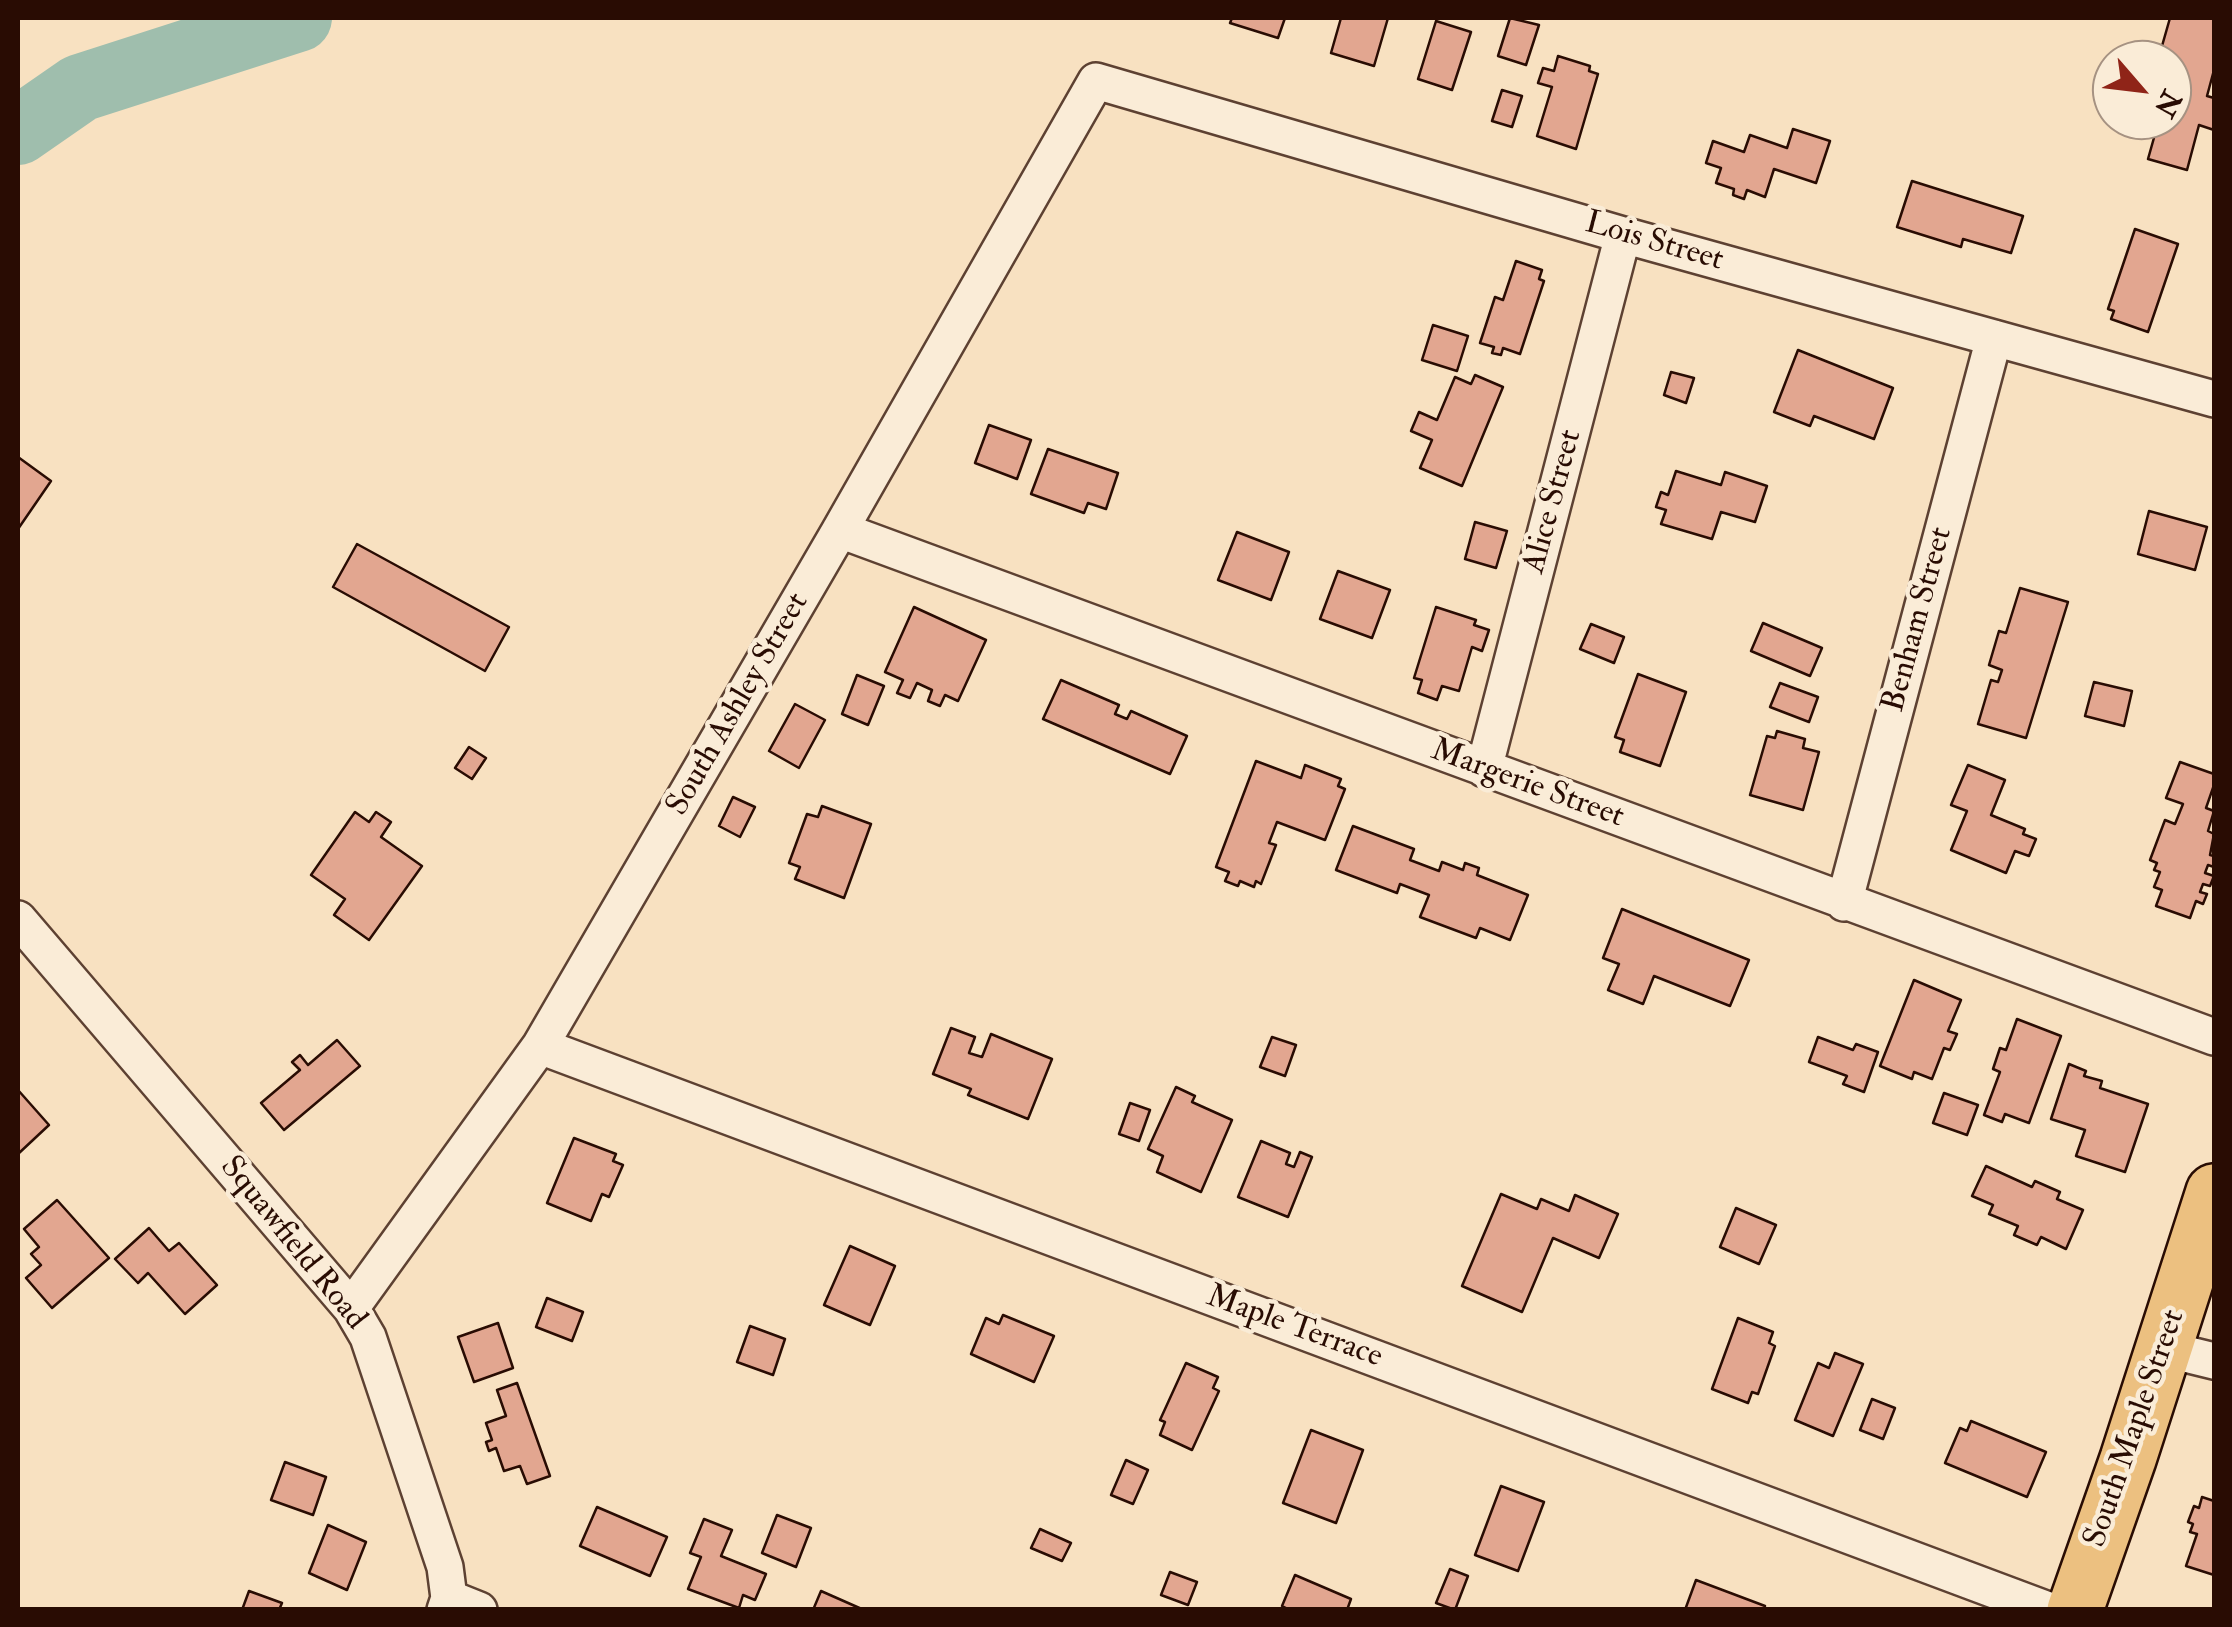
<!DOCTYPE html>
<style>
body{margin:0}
#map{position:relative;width:2232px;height:1627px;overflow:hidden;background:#f8e1c1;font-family:"IM FELL Double Pica",serif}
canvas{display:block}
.frame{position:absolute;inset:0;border:20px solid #290c03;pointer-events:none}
.north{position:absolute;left:2092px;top:40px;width:100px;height:100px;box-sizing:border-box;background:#faecd7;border:2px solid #a69282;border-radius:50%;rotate:118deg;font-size:28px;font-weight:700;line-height:40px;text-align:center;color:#290c03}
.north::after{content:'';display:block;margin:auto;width:35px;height:45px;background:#8f2418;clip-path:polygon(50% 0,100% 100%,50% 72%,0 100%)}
</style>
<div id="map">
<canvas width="2232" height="1627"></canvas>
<div class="frame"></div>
<div class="north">N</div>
</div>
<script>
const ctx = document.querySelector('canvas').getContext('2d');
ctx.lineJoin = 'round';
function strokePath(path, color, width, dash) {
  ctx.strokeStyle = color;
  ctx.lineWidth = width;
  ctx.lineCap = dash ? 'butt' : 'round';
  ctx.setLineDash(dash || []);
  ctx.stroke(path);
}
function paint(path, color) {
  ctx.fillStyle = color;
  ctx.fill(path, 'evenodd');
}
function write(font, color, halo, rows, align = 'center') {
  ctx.font = font + ' "IM FELL Double Pica",serif';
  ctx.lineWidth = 9;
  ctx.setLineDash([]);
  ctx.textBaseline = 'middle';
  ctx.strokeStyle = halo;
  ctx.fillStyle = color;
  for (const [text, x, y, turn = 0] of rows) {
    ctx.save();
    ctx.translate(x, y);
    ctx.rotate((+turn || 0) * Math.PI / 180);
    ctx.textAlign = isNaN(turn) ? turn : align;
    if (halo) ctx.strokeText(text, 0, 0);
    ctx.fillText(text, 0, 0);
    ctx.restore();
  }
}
strokePath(new Path2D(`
 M18 94 80 88`), '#707769', 11);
strokePath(new Path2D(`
 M18 131 80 88 298 18`), '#9fbead', 68);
const building = new Path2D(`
 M1232 18H1285L1278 38 1230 23Z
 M1341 18H1388L1374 66 1331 53Z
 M1510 18 1539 25 1526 65 1498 56Z
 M2170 18H2214V70L2207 96 2214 98V130L2199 125 2187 170 2148 159 2159 120H2172V60H2158Z
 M1436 21 1471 32 1452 90 1418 79Z
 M1558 56 1590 66 1589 71 1598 74 1576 149 1537 136 1552 87 1538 83 1543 68 1554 71Z
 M1502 90 1522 96 1512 127 1492 121Z
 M1793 129 1830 141 1816 183 1774 169 1765 197 1747 190 1744 199 1733 195 1734 189 1716 183 1721 168 1706 163 1713 141 1744 152 1750 135 1787 148Z
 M1912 181 2023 216 2011 253 1963 239 1961 247 1897 227Z
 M2135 229 2178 244 2148 332 2111 319 2114 311 2108 309Z
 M1516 261 1542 270 1539 279 1544 281 1520 354 1503 348 1501 355 1492 353 1494 347 1480 343 1495 297 1503 300Z
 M1433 325 1468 336 1457 371 1422 360Z
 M1798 350 1893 388 1874 439 1814 416 1810 426 1774 412Z
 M1671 372 1694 378 1686 403 1664 395Z
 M1475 375 1503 387 1462 486 1420 468 1432 440 1411 431 1419 412 1437 420 1455 377 1471 384Z
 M989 425 1031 440 1017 479 975 463Z
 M1048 449 1118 473 1106 509 1088 503 1084 513 1031 494Z
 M18 457 51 481 18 529Z
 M1676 471 1721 485 1725 472 1767 486 1755 522 1721 512 1712 539 1661 524 1666 510 1656 507 1661 492 1668 495Z
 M2149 511 2207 527 2195 570 2138 554Z
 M1475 522 1507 531 1496 568 1465 559Z
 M1237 532 1289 552 1271 600 1218 580Z
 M357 544 509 627 485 671 333 587Z
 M1338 571 1390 590 1372 638 1320 619Z
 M2020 588 2068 602 2026 738 1978 724 1991 680 1998 682 2002 670 1989 665 1999 631 2006 633Z
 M914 607 986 640 958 701 945 695 940 706 928 701 932 690 917 683 910 698 897 693 903 680 885 672Z
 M1436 607 1476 620 1474 625 1489 630 1482 651 1472 647 1459 691 1442 686 1437 700 1418 693 1422 680 1414 678Z
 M1763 623 1822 648 1810 676 1751 651Z
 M1591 624 1624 637 1614 663 1580 649Z
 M1638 674 1686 692 1660 766 1620 752 1624 740 1615 737Z
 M857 675 884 686 868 725 842 714Z
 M1061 680 1119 705 1115 714 1127 719 1131 711 1187 736 1170 774 1043 719Z
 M2094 682 2132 691 2124 726 2085 716Z
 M1780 683 1818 697 1809 722 1770 707Z
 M795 704 825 720 799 768 769 751Z
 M1777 731 1805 739 1803 748 1819 752 1803 810 1750 795 1767 736 1775 738Z
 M469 747 486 758 472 779 455 768Z
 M1256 761 1301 778 1305 765 1341 779 1338 786 1345 789 1325 840 1277 822 1269 843 1276 845 1261 884 1256 881 1254 887 1240 881 1238 886 1225 881 1229 872 1216 867Z
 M2180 762 2214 774V785L2206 808 2214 811 2208 831 2214 834 2210 855 2214 856V867L2208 865 2205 873 2214 876 2210 886 2203 884 2200 892 2207 894 2203 904 2196 901 2190 918 2156 906 2162 890 2154 887 2160 872 2154 870 2157 863 2150 860 2165 820 2175 824 2183 804 2166 798Z
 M1968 765 2005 780 1991 815 2025 829 2023 834 2036 839 2029 856 2015 851 2006 873 1951 850 1967 811 1951 805Z
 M733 797 755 807 740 837 719 826Z
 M822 806 871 824 844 898 795 879 800 867 789 863 807 814 818 817Z
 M355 812 369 822 376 812 391 822 381 837 422 866 369 940 334 915 345 899 311 875Z
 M1353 826 1414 849 1410 860 1439 871 1442 862 1463 870 1465 863 1479 868 1477 875 1528 895 1510 940 1480 928 1476 938 1420 917 1429 895 1400 884 1397 893 1336 870Z
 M1622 909 1749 960 1730 1006 1654 976 1643 1004 1608 990 1619 964 1603 958Z
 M1914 980 1961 1000 1948 1031 1957 1034 1950 1050 1944 1048 1932 1079 1914 1072 1912 1079 1880 1066Z
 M2017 1019 2061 1036 2029 1123 2005 1114 2002 1122 1984 1115 2000 1072 1993 1069 2000 1048 2006 1050Z
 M951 1028 975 1037 969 1053 982 1057 991 1034 1052 1059 1028 1119 968 1095 971 1089 933 1074Z
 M1272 1037 1296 1045 1285 1076 1260 1067Z
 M1818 1037 1853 1050 1856 1044 1878 1052 1864 1092 1843 1084 1847 1076 1809 1062Z
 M337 1040 360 1066 284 1130 261 1103 300 1070 292 1062 300 1055 308 1065Z
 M2069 1064 2086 1071 2084 1076 2102 1081 2100 1088 2148 1104 2125 1172 2076 1156 2085 1130 2051 1119Z
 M1176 1087 1195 1096 1192 1102 1232 1120 1201 1192 1157 1172 1163 1156 1148 1149Z
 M18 1090 49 1125 18 1154Z
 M1944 1093 1978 1105 1967 1135 1933 1123Z
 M1130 1103 1150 1110 1139 1141 1119 1134Z
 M574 1138 616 1154 613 1161 623 1165 609 1197 602 1194 591 1221 547 1203Z
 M1261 1141 1290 1153 1286 1164 1294 1167 1300 1152 1312 1157 1288 1217 1238 1197Z
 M1986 1166 2032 1187 2035 1181 2060 1192 2057 1199 2083 1210 2066 1249 2041 1237 2037 1245 2014 1235 2018 1226 1989 1214 1993 1205 1972 1196Z
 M1501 1194 1537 1209 1541 1199 1569 1211 1575 1195 1618 1214 1599 1258 1553 1238 1522 1312 1462 1286Z
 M57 1200 109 1258 52 1308 26 1278 41 1265 31 1254 39 1247 24 1229Z
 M1736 1208 1776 1225 1759 1264 1720 1247Z
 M149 1228 169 1251 179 1243 217 1285 185 1314 148 1273 138 1283 115 1259Z
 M850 1246 895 1266 870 1325 824 1305Z
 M547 1298 583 1312 572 1341 536 1327Z
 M1003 1315 1054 1336 1034 1382 971 1354 986 1318 999 1324Z
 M1738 1318 1773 1332 1769 1343 1775 1346 1758 1394 1752 1392 1748 1403 1712 1389Z
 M498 1323 513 1368 474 1382 458 1337Z
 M750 1326 785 1339 773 1375 737 1362Z
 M1835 1353 1863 1364 1833 1436 1795 1420 1818 1363 1829 1368Z
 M1186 1363 1218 1377 1213 1388 1219 1391 1192 1450 1160 1435 1165 1422 1160 1420Z
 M517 1383 550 1476 527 1484 520 1466 504 1471 496 1448 489 1451 486 1442 492 1440 486 1423 506 1416 497 1390Z
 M1872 1399 1895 1408 1883 1439 1860 1430Z
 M1971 1421 2046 1452 2027 1497 1945 1463 1960 1428 1967 1431Z
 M1311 1430 1363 1450 1336 1523 1283 1503Z
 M1126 1460 1148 1470 1133 1504 1111 1495Z
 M285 1462 326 1477 313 1515 271 1500Z
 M1501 1486 1544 1502 1518 1571 1475 1555Z
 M2202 1497 2214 1501V1575L2186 1566 2197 1534 2190 1532 2193 1524 2188 1522 2194 1506 2199 1508Z
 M597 1507 667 1537 650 1576 580 1546Z
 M777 1515 811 1528 796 1567 762 1553Z
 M704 1519 732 1530 721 1556 766 1574 755 1600 743 1595 739 1608 688 1589 701 1557 690 1553Z
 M328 1525 366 1542 347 1590 309 1573Z
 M1040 1529 1071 1543 1062 1561 1031 1548Z
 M1450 1569 1468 1576 1455 1610 1436 1603Z
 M1170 1572 1197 1582 1188 1605 1161 1595Z
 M1295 1575 1351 1599 1347 1610H1290L1282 1606Z
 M1696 1580 1765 1606 1764 1610H1685Z
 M249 1591 282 1603 279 1610H242Z
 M821 1591 864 1610H813Z`);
paint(building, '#e2a690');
strokePath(building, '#290c03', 2.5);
const minor = new Path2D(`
 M840 530 2214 1037
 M1484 769 1623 235
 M1844 903 1994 338
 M18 919 351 1308 368 1337 445 1567 449 1598 445 1610
 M540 1046 2048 1610
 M351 1308 540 1046 840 530 1096 81 1623 235 2214 399
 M2165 1349 2214 1361
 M449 1598 479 1610`);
const trunk = new Path2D(`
 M2075 1610 2128 1459 2214 1192`);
strokePath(minor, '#5d4132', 40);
strokePath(trunk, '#290c03', 60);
strokePath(minor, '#faecd7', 35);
strokePath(trunk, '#ecc080', 55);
write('32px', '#290c03', '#faecd7', [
 ["Lois Street",1654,243,16],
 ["Alice Street",1554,502,-75],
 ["Benham Street",1919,620,-75],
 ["South Ashley Street",739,705,-60],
 ["Margerie Street",1527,785,20],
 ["Squawfield Road",292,1244,51],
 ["Maple Terrace",1294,1328,20],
 ["South Maple Street",2136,1429,-71]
]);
</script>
